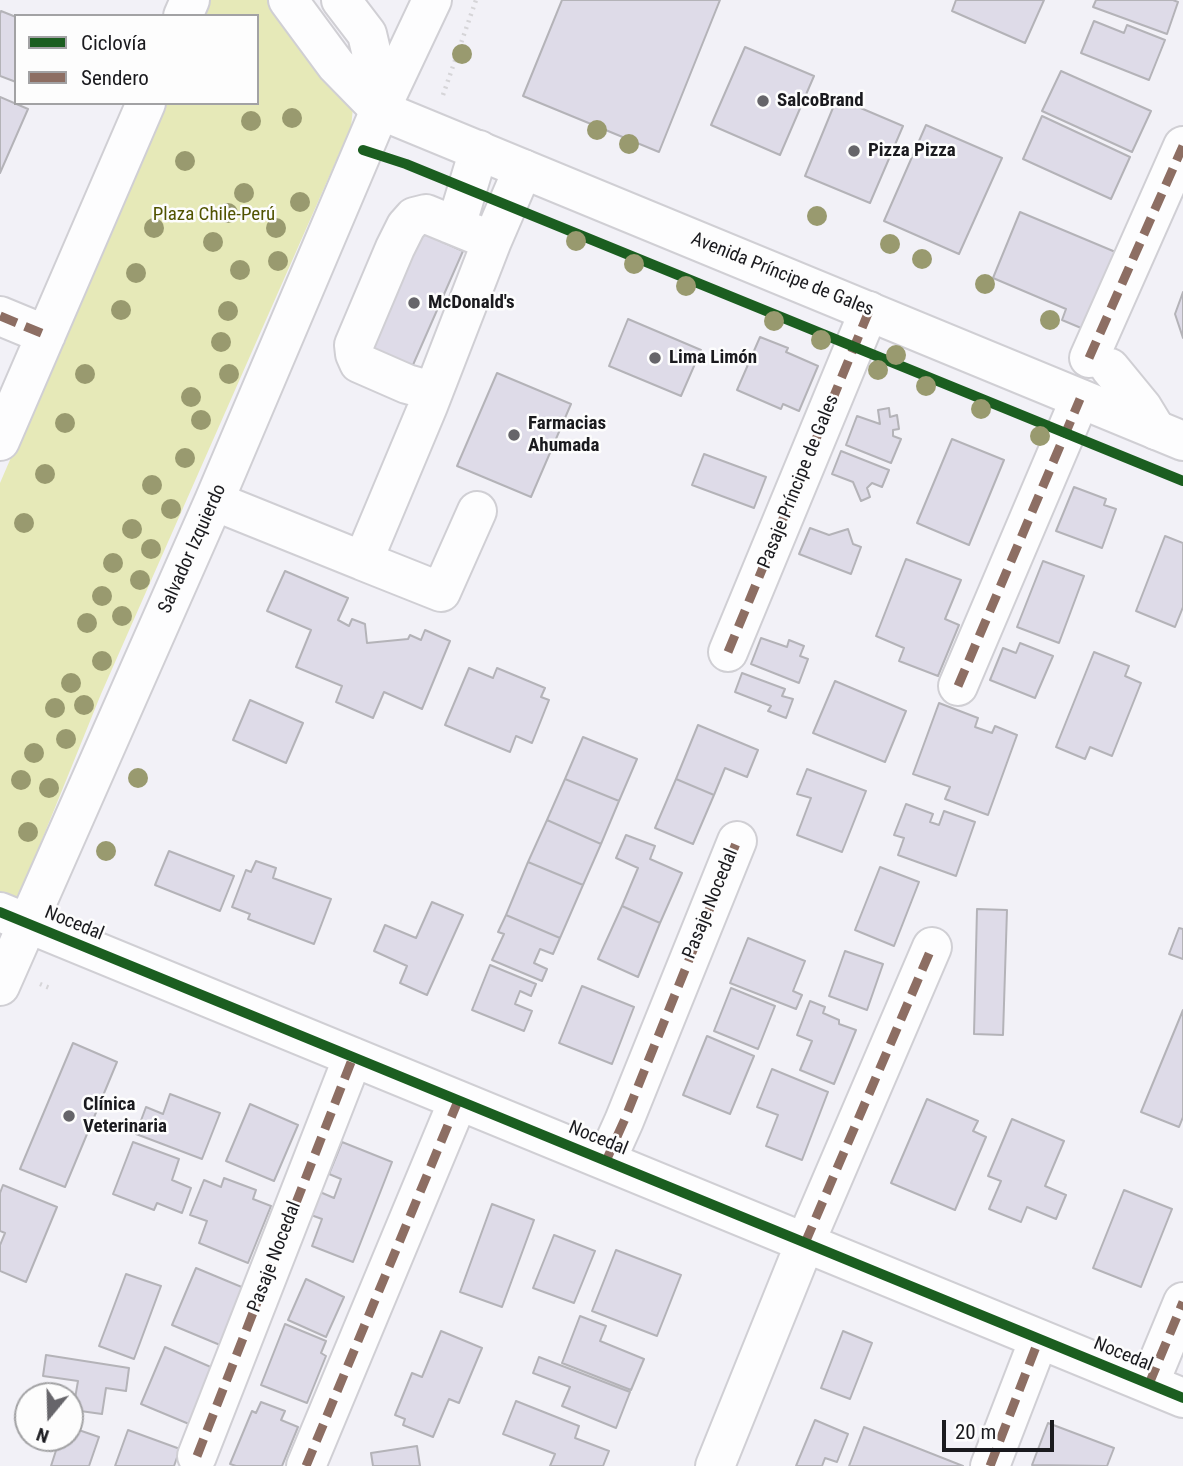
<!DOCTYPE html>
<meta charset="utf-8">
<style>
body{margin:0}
#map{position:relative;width:1183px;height:1466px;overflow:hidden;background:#f2f1f7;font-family:"Roboto Condensed",sans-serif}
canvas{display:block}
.legend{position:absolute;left:14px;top:14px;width:245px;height:91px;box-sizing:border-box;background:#fdfdfd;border:2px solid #a2a2a4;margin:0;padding:9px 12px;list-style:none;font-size:21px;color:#1a1a1e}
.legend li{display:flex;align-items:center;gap:14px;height:35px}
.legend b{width:35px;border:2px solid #a2a2a4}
.north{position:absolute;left:14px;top:1382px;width:70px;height:70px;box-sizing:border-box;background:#fdfdfd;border:2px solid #a2a2a4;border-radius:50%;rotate:199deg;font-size:19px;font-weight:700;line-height:28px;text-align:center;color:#1a1a1e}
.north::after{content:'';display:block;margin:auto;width:24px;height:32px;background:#66656a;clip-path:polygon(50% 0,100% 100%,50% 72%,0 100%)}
.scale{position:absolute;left:942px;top:1420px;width:112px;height:32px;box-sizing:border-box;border:4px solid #1a1a1e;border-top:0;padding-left:9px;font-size:21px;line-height:24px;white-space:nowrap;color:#1a1a1e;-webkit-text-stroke:5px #fdfdfd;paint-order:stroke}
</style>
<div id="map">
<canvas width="1183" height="1466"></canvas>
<ul class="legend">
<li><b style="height:9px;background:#1b5e20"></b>Ciclovía</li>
<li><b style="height:9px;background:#8d6e63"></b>Sendero</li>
</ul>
<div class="north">N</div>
<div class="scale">20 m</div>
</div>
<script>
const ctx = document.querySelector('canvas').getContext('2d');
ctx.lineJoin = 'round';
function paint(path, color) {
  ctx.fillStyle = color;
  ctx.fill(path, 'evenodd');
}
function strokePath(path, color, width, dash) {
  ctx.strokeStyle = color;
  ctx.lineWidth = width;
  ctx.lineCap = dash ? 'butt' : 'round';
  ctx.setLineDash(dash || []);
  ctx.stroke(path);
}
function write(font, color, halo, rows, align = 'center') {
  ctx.font = font + ' "Roboto Condensed",sans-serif';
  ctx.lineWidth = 5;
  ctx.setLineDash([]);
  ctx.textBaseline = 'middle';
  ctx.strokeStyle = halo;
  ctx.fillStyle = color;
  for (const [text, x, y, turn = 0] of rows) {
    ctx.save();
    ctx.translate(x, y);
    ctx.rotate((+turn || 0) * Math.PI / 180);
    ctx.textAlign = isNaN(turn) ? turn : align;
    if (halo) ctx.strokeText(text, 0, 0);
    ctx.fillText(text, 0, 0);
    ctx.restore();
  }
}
paint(new Path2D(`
 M209 0H272L353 108 351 127 101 694 33 862 0 937V483L164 103H257V16H202Z`), '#e6e9b8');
const building = new Path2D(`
 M562 0H720L659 152 523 96Z
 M956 0H1044L1025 43 952 11Z
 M1096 0H1173L1178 2 1167 34 1093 7Z
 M1 11 16 17V82L0 76V14Z
 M1094 21 1124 33 1127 25 1165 40 1149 80 1081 53Z
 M745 47 814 76 780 155 711 125Z
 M1061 71 1151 111 1132 152 1042 111Z
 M0 97 28 109 0 173Z
 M837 98 903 126 870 203 805 176Z
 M1042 116 1130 157 1111 199 1023 159Z
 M926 125 1002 158 959 254 884 221Z
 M1020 212 1125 256 1093 333 1062 320 1066 309 993 278Z
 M418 231 463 251 409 374 364 355Z
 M1183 292V338L1175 314Z
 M628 319 701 350 681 396 609 366Z
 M760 337 788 348 786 352 818 366 799 411 783 404 781 409 737 390Z
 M497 373 571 404 531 497 457 466Z
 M889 408 890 417 897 415 899 429 893 430V436L901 439 891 463 846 445 857 416 880 424 878 410Z
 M952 439 1004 460 969 545 917 523Z
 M841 451 889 470 882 487 872 483 867 488 870 497 861 501 853 482 832 474Z
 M704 454 766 477 754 508 692 485Z
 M1074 487 1106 499 1104 505 1116 509 1102 548 1056 531Z
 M810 528 829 535 848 529 853 544 861 547 851 574 799 554Z
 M1165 536 1183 543V607L1175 627 1136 611Z
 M906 559 961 580 945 619 959 625 938 676 899 661 904 648 876 636Z
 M1043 561 1084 576 1059 643 1017 627Z
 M285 571 348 598 338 620 349 626 352 619 365 624 367 643 408 639 410 635 421 640 425 630 450 641 422 709 384 692 373 718 336 702 342 686 296 667 311 630 267 611Z
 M761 638 787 647 789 640 804 646 800 656 808 659 799 683 751 664Z
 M1020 643 1053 656 1035 698 990 680 1003 648 1016 653Z
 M1094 652 1129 666 1125 676 1141 683 1112 756 1090 747 1085 759 1056 747Z
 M469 668 493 678 497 668 545 688 541 697 549 700 532 743 516 736 510 752 445 725Z
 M742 673 785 689 782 696 793 699 786 718 768 711 771 706 735 692Z
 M835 681 906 711 885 762 813 733Z
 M250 700 303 723 286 763 233 740Z
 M939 703 978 718 975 727 992 733 995 726 1017 735 988 815 945 799 950 787 913 774Z
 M698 725 758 750 747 777 725 768 714 795 676 779Z
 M583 737 637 759 619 801 565 779Z
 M807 769 866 791 842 852 797 835 811 798 797 794Z
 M565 779 619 801 601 844 547 820Z
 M676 779 714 795 693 844 655 828Z
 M906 804 933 814 930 822 939 825 944 811 975 822 956 876 898 855 904 838 894 835Z
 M547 820 601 844 583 885 528 862Z
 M626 835 655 846 650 859 682 873 660 923 622 906 638 868 616 858Z
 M169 851 234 876 220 911 155 885Z
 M256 861 276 868 273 878 331 899 314 944 248 919 250 914 232 907 246 870 251 872Z
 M528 862 583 885 560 938 506 915Z
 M880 867 919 882 894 946 855 930Z
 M432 902 463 915 427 995 400 983 407 966 374 951 385 925 416 938Z
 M622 906 660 923 638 977 598 959Z
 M977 909 1007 910 1003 1035 974 1034Z
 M506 915 560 938 553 954 540 949 534 963 547 969 542 981 492 960 504 934 498 932Z
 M1179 928 1183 929V959L1169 954Z
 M748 938 805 961 793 991 802 995 796 1009 730 983Z
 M845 951 883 964 867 1010 829 996Z
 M490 965 536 984 531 996 520 991 515 1004 532 1011 524 1031 472 1010Z
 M582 986 634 1007 612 1064 559 1043Z
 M731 988 775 1006 758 1049 714 1031Z
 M810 1001 825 1007 823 1013 839 1020V1024L856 1030 834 1084 800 1070 812 1041 797 1035Z
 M1183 1010V1117L1179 1127 1141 1112Z
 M707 1036 754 1056 730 1114 683 1095Z
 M73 1043 117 1062 65 1187 20 1169Z
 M772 1069 828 1092 802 1160 766 1146 778 1115 757 1107Z
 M170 1094 220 1113 202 1159 136 1134 146 1107 163 1114Z
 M927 1099 978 1121 973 1131 986 1137 955 1210 891 1183Z
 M250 1104 298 1125 274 1181 226 1161Z
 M1012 1119 1064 1141 1045 1186 1066 1195 1056 1219 1027 1207 1021 1222 989 1209 1001 1181 988 1176Z
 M133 1142 179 1159 172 1180 191 1188 182 1213 157 1203 154 1210 113 1194Z
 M342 1142 392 1162 353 1262 312 1246 322 1219 311 1215 320 1192 334 1198 341 1179 329 1174Z
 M224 1178 256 1190 253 1199 271 1206 248 1263 199 1243 207 1221 190 1215 204 1180 221 1187Z
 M3 1185 57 1207 26 1282 0 1271V1245L5 1233 0 1231V1193Z
 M1124 1190 1172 1209 1141 1287 1093 1268Z
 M492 1204 534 1220 502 1307 460 1292Z
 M554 1235 595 1251 574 1303 533 1288Z
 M616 1250 681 1275 657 1336 592 1311Z
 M196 1268 244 1288 220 1345 172 1325Z
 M126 1274 161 1286 134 1359 99 1346Z
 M306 1279 344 1297 326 1337 288 1320Z
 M580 1316 606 1326 600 1341 644 1359 631 1390 562 1363Z
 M285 1324 326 1341 321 1353 326 1356 307 1403 261 1385Z
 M441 1331 482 1348 459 1403 449 1399 433 1437 403 1425 405 1419 395 1415 412 1373 422 1377Z
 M843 1331 872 1343 850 1399 821 1388Z
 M165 1347 213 1368 189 1424 141 1404Z
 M46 1355 129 1368 126 1391 106 1388 102 1414 73 1410 78 1381 43 1376Z
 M539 1357 630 1392 616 1428 562 1406 570 1387 533 1373Z
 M516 1401 579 1426 575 1438 609 1451 603 1466H550L555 1454 503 1434Z
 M261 1402 285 1411 281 1420 298 1427 282 1466H236L230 1464 252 1411 256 1413Z
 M815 1420 848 1434 837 1462 825 1458 822 1466H796Z
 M1048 1423 1114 1448 1107 1466 1032 1465Z
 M70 1427 99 1437 89 1466H51L60 1438H70Z
 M864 1427 963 1466H849Z
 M128 1430 180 1449 174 1466H115Z
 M417 1446 420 1466H373L371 1453Z`);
paint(building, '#dedbe8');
strokePath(building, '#b4b3b8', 2);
const minor = new Path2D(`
 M183 16 190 0
 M450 224 459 216 479 150
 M0 316 46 335
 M1089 358 1183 146
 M1110 368 1142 407 1156 430
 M436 385 425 389 407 384 359 363 355 354 354 345 395 248 406 226 414 217 426 214 492 241
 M0 441 146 103
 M214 501 363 561
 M477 511 441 592 363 561 428 406 492 241 523 169
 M728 652 869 311
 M958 686 1080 399
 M0 912 1183 1398
 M0 986 214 501 380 110 432 0
 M606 1161 624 1121 737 841
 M1149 1384 1183 1302
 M197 1456 353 1057
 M306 1466 458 1101
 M715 1466 805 1243 932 947
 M990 1466 1039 1339`);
const major = new Path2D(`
 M288 0 336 65 380 110 1183 441
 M341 0 367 34 378 80 380 110`);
strokePath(minor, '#d0cfd4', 42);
strokePath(major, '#d0cfd4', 42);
strokePath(new Path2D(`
 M443 95 476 0
 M40 984 52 989`), '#d6d5d8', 4.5, [2, 5]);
strokePath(minor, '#fdfdfe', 38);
strokePath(major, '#fdfdfe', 38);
strokePath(new Path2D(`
 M0 316 46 335
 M1089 358 1183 146
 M728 652 869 311
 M958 686 1080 399
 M606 1161 624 1121 737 841
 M805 1243 932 947
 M1149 1384 1183 1302
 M197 1456 353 1057
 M306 1466 458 1101
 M990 1466 1039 1339`), '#8d6e63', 9, [18, 9]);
strokePath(new Path2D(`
 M363 150 406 164 1183 481
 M0 912 1183 1398`), '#1b5e20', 10);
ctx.fillStyle = '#999a6f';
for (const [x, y] of [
 [462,54],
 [292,118],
 [251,121],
 [597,130],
 [629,144],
 [185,161],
 [244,193],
 [300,202],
 [228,213],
 [817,216],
 [154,228],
 [276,228],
 [576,241],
 [213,242],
 [890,244],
 [922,259],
 [278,261],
 [634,264],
 [240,270],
 [136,273],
 [985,284],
 [686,286],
 [121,310],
 [228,311],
 [1050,320],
 [774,321],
 [821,340],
 [221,342],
 [896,355],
 [878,370],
 [85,374],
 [229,374],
 [926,386],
 [191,397],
 [981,409],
 [201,420],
 [65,423],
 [1040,436],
 [185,458],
 [45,474],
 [152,485],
 [171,509],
 [24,523],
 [132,529],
 [151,549],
 [113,563],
 [140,580],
 [102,596],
 [122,616],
 [87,623],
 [102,661],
 [71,683],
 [84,705],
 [55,708],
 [66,739],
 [34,753],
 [138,778],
 [21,780],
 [49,788],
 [28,832],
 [106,851]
]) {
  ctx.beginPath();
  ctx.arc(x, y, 10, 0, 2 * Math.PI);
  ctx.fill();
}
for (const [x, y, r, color] of [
 [763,101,7,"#66656a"],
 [854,151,7,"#66656a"],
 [414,303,7,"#66656a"],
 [655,358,7,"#66656a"],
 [514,435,7,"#66656a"],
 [69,1116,7,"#66656a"]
]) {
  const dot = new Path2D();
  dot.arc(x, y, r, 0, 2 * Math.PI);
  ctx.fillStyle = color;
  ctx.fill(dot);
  strokePath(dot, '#fdfdfd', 2.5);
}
write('bold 19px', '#1a1a1e', '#fdfdfd', [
 ["SalcoBrand",777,101],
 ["Pizza Pizza",868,151],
 ["McDonald's",428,303],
 ["Lima Limón",669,358],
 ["Farmacias",528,424],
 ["Ahumada",528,446],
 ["Clínica",83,1105],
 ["Veterinaria",83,1127]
], 'left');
write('19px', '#515300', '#fdfdfd', [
 ["Plaza Chile-Perú",214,215]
]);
write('19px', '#1a1a1e', '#fdfdfd', [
 ["Avenida Príncipe de Gales",782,275,22],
 ["Pasaje Príncipe de Gales",799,482,-68],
 ["Salvador Izquierdo",193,549,-66],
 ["Pasaje Nocedal",711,904,-68],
 ["Nocedal",74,924,22],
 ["Nocedal",598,1139,22],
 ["Pasaje Nocedal",275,1257,-69],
 ["Nocedal",1123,1355,22]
]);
</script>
